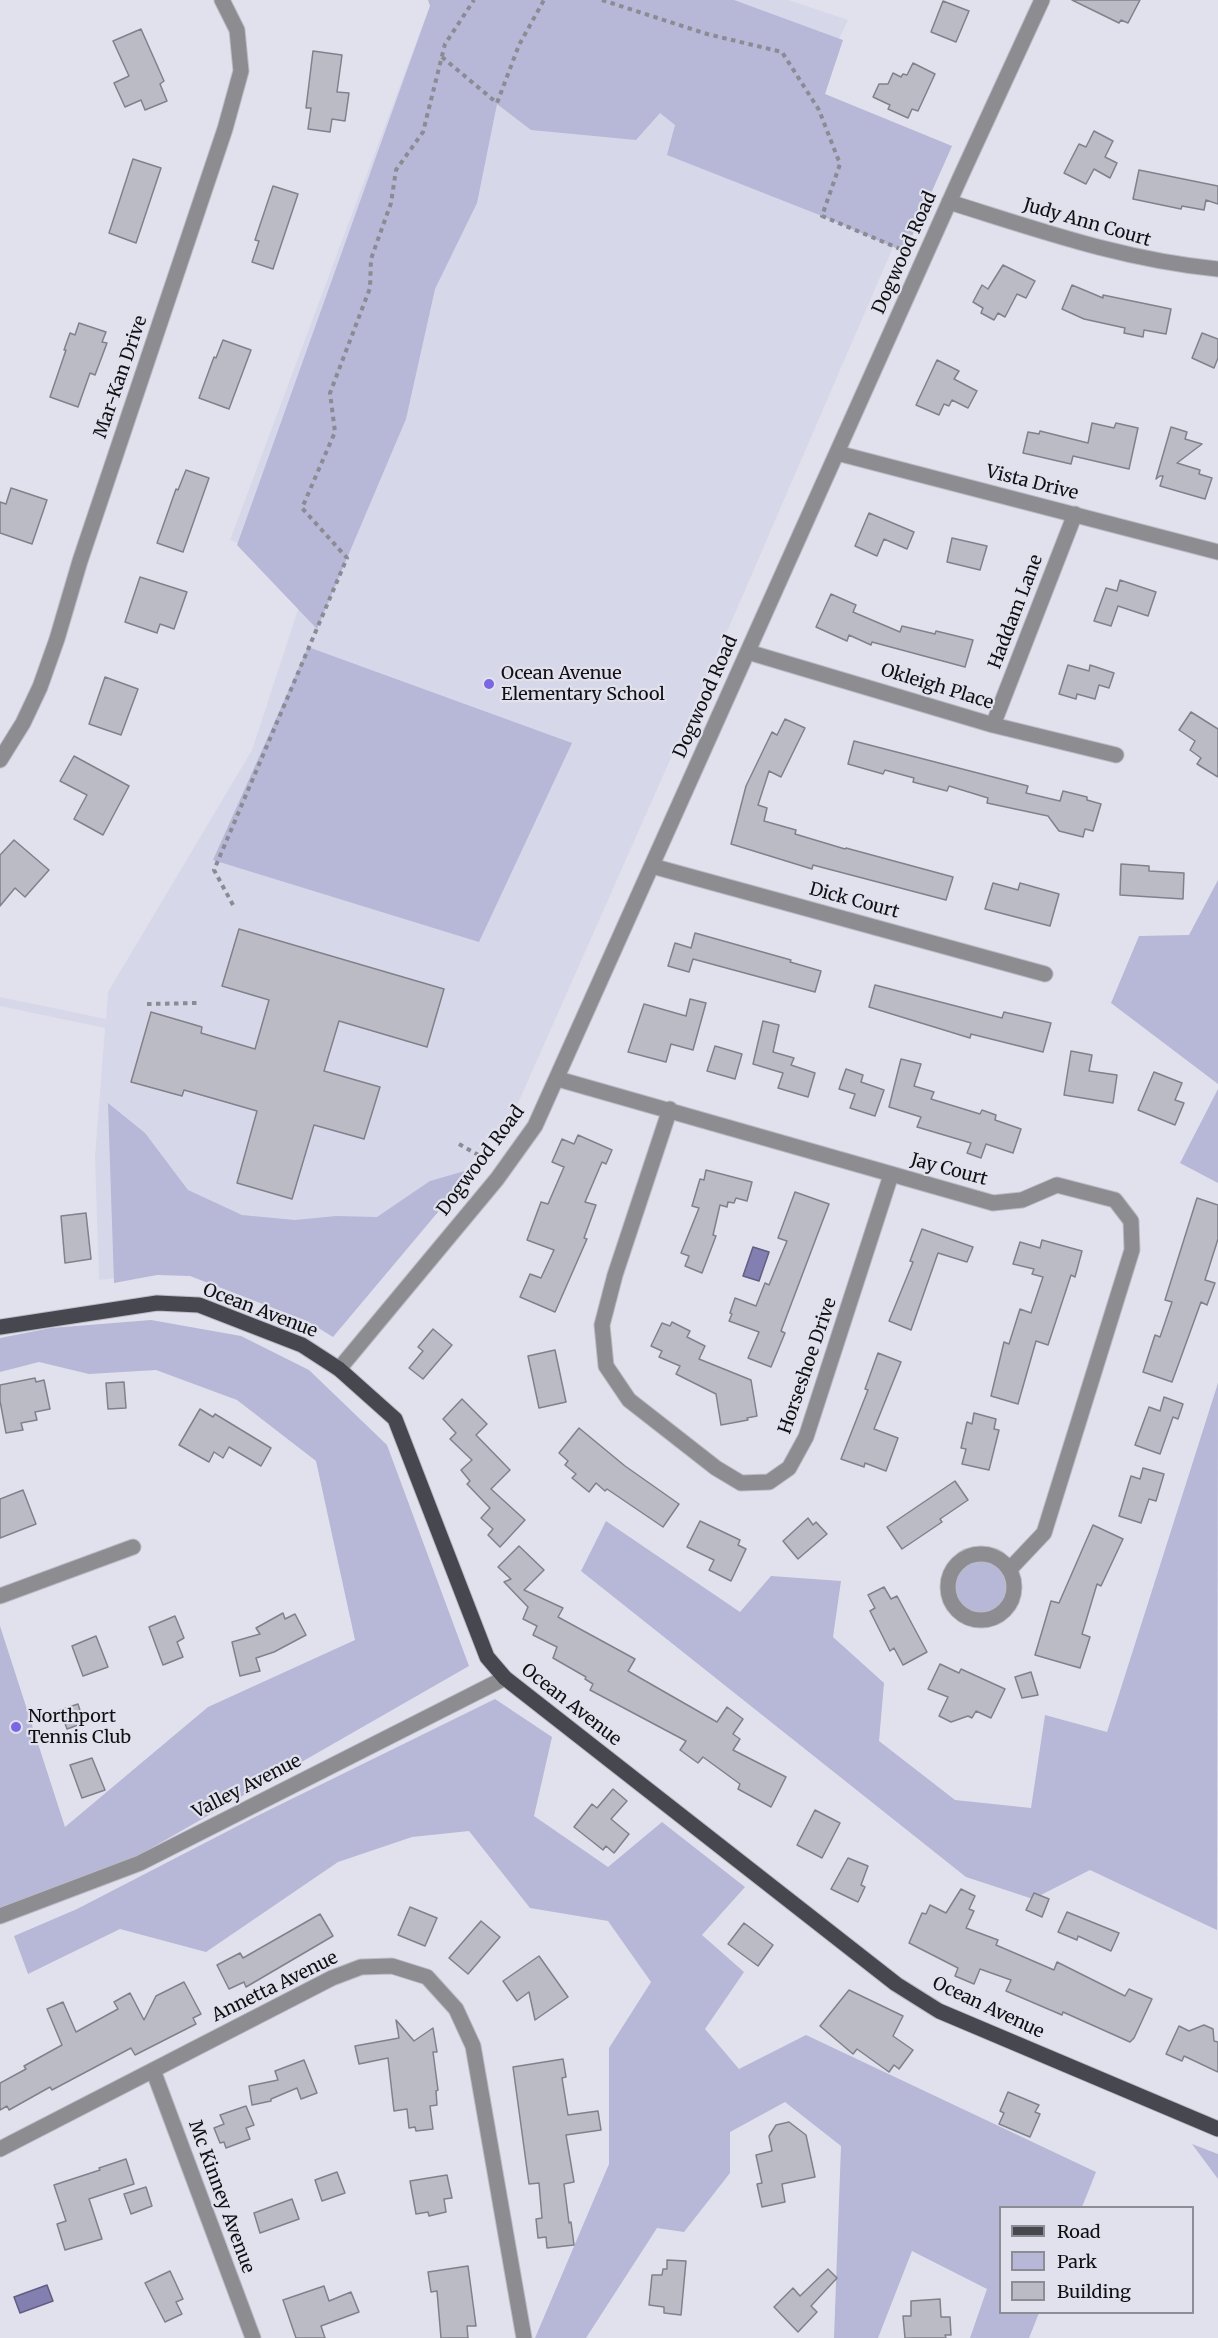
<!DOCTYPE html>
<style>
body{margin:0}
#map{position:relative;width:1218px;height:2338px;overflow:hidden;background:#e1e1ed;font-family:Merriweather,serif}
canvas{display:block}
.legend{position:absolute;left:999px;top:2206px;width:195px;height:108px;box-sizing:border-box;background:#e1e1ed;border:2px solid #8d8d96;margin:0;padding:8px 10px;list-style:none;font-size:18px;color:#101013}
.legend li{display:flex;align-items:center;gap:12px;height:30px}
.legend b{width:30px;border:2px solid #8d8d96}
</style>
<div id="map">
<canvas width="1218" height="2338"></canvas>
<ul class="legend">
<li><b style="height:8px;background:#47474f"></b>Road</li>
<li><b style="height:16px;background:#b7b7d7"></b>Park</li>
<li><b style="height:16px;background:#bbbbc6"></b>Building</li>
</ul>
</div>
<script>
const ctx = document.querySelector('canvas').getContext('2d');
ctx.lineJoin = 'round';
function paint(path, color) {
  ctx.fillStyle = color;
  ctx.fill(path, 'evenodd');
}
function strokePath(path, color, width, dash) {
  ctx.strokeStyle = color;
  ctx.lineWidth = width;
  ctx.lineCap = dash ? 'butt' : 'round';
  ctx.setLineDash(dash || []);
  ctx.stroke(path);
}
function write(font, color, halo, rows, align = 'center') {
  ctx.font = font + ' Merriweather,serif';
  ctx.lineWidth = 4.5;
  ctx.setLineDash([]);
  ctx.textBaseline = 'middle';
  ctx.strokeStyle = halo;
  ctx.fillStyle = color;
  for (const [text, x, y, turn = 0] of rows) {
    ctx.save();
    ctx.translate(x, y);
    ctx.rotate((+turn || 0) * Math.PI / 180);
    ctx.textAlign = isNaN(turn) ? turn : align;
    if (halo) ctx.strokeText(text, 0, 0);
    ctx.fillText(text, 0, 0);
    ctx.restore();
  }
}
paint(new Path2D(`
 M432 0H789L848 20 810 100 938 143 733 618 515 1110 403 1243 99 1280 95 1156 105 1028 0 1006V997L106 1019 108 992 252 750 311 570 230 540Z`), '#d7d7ea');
paint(new Path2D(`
 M428 0H734L843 40 825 94 952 146 905 252 822 216 667 155 675 125 660 113 636 140 531 130 497 104 477 203 435 289 406 419 317 629 237 545 430 6Z
 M308 647 572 743 479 942 213 860Z
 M1218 880V1084L1111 1003 1139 936 1189 935Z
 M1218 1089V1183L1180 1163Z
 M108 1103 145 1133 188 1190 242 1215 295 1220 336 1216 377 1217 430 1181 475 1168 333 1337 307 1321 190 1276 157 1275 114 1283Z
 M151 1320 241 1336 309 1370 387 1445 469 1666 134 1858 0 1908V1626L65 1827 208 1707 355 1640 316 1461 237 1400 156 1370 89 1374 39 1362 0 1372V1338L51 1328Z
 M1218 1383 1217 1930 1090 1870 1033 1899 966 1877 581 1571 606 1521 740 1612 771 1576 841 1581 833 1637 884 1683 879 1741 955 1800 1031 1808 1045 1715 1107 1732Z
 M953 1586a28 28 0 1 1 56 0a28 28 0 1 1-56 0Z
 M495 1699 552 1737 534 1816 608 1867 662 1822 745 1887 702 1935 744 1972 705 2029 739 2069 806 2035 1096 2172 1082 2207 1000 2208V2312L1039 2313 1029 2338H970L987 2289 912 2251 878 2338H834L841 2146 785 2102 730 2132V2173L684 2232 657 2228 586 2338H535L609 2164V2048L651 1982 608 1921 530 1908 469 1831 412 1837 338 1862 206 1952 120 1929 28 1974 14 1936 77 1909 257 1816Z
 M1192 2144 1218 2154V2179Z`), '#b7b7d7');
const water = new Path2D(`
 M753 1247 769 1252 759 1281 743 1276Z
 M47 2285 53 2301 20 2313 14 2297Z`);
paint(water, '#8380b1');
strokePath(water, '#605e82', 1.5);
const building = new Path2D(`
 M1072 0H1140L1128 23 1121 20 1119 23Z
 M943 1 969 11 956 42 931 32Z
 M141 29 164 81 160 84 167 101 145 110 141 100 125 107 114 83 129 76 113 41Z
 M313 51 342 55 337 92 349 93 345 121 332 119 330 132 308 129 311 108H306Z
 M913 63 935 74 918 111 912 109 908 118 888 109 890 105 873 97 879 84H888L893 73 901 77 903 74 907 75Z
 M1094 131 1113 141 1105 157 1117 163 1110 178 1094 169 1086 184 1064 173 1079 144 1086 147Z
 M133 159 161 168 136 243 109 233Z
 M1139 170 1218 186V204L1206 200 1204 210 1182 206 1181 209 1133 199Z
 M273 186 298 194 273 269 252 262 259 241 255 240Z
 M1003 265 1035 281 1026 298 1017 294 1005 317 998 313 994 320 981 313 983 308 973 302 982 285 988 289Z
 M1072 285 1103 298V295L1171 309 1166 334 1144 330 1143 337 1124 333 1125 328 1084 319 1062 309Z
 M79 323 106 332 102 342 107 343 95 375 90 373 78 407 50 397 66 350H64L70 333 75 335Z
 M1202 333 1218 339V358L1214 368 1192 358Z
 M223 340 251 350 229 409 199 398 214 357 216 358Z
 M937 360 959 371 954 379 977 391 968 408 952 400 949 406 944 404 939 415 916 405Z
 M1092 423 1114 428 1116 423 1138 428 1129 469 1073 456 1071 464 1023 453 1028 432 1039 434 1040 431 1088 443Z
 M1171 427 1187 432 1185 439 1202 444 1177 463 1200 470 1199 474 1212 478 1205 499 1160 486 1163 476H1160L1156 479Z
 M186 470 209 478 183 552 157 543 176 489 178 490Z
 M11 488 47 500 32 544 0 533V502L6 504Z
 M869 513 914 532 907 549 884 539 877 556 855 546Z
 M952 538 987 546 980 570 947 562Z
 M140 577 187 592 174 629 160 624 157 633 125 622Z
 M1120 580 1156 592 1148 616 1118 606 1111 626 1094 621 1106 588 1117 591Z
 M831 594 856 605 853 612 900 632 902 626 935 634 936 631 973 640 965 667 872 642 871 645 849 635 847 641 816 627Z
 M1068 665 1089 671 1090 665 1114 673 1109 688 1099 685 1095 699 1077 694 1076 699 1059 694Z
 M105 677 138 689 121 735 89 724Z
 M1191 712 1218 729V777L1197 764 1201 758 1190 750 1195 741 1179 730Z
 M785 719 805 728 781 777 769 771 758 805 767 808 764 821 796 830 795 834 845 849 846 848 953 877 946 900 813 865 812 869 731 844 746 786 772 732 777 735Z
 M854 741 1028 786 1026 793 1060 801 1063 791 1087 797V800L1101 804 1093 831 1085 829 1083 837 1059 831 1048 816 987 803 988 798 949 786 947 791 913 782 914 778 885 770 883 774 848 764Z
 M74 756 129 786 103 835 74 819 87 795 60 781Z
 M14 840 49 870 25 897 15 888 0 906V855Z
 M1121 864 1149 866V871L1184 873 1183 899 1120 895Z
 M993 883 1018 890 1020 883 1059 894 1050 926 985 909Z
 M239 929 444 989 427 1047 339 1021 324 1071 380 1087 364 1139 314 1125 292 1199 237 1183 257 1111 184 1090 182 1096 131 1082 151 1012 202 1027 201 1033 255 1049 269 1000 222 986Z
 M695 933 791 960 790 962 821 971 815 992 693 959 689 972 668 966 675 943 691 948Z
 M875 985 1002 1018 1004 1012 1051 1023 1043 1052 971 1034 970 1038 869 1007Z
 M690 999 706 1003 693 1050 671 1044 666 1062 628 1052 644 1004 686 1016Z
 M763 1021 779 1025 773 1052 794 1058 791 1065 815 1073 808 1097 778 1088 783 1073 753 1064Z
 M715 1046 742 1054 735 1079 707 1071Z
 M1071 1051 1092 1055 1089 1071 1117 1075 1113 1103 1064 1095Z
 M901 1059 921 1064 914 1086 934 1092 931 1099 980 1114 982 1110 996 1115 995 1120 1021 1129 1013 1153 986 1144 981 1158 967 1153 971 1143 917 1127 921 1117 889 1107Z
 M846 1069 863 1075 861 1082 884 1090 875 1116 850 1108 855 1094 839 1089Z
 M1154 1072 1182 1083 1175 1100 1184 1103 1175 1125 1138 1110Z
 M578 1135 612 1150 606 1164 602 1162 585 1202 596 1205 584 1238 587 1239 555 1312 520 1297 530 1274 541 1278 554 1250 527 1240 541 1202 548 1204 564 1167 552 1162 562 1139 574 1144Z
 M706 1170 752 1182 747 1201 736 1198 734 1203 728 1202 727 1207 720 1205 713 1235 716 1236 702 1273 685 1266 689 1256 681 1253 699 1208 692 1206 700 1179 704 1180Z
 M795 1192 829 1204 781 1331 785 1333 771 1367 748 1358 759 1332 729 1321 732 1314 730 1313 735 1298 756 1306 765 1283 769 1285 787 1241 778 1238Z
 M1197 1198 1218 1205V1239L1205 1280 1215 1283 1207 1305 1201 1302 1172 1382 1143 1372 1155 1335 1160 1337 1172 1302 1165 1300Z
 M86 1213 91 1259 65 1263 61 1216Z
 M922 1229 973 1247 967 1262 938 1253 911 1330 889 1321 913 1262 910 1261Z
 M1042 1240 1082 1251 1075 1277 1071 1275 1048 1345 1036 1341 1018 1404 991 1396 1004 1342 1009 1344 1020 1309 1031 1313 1043 1277 1032 1274 1034 1269 1013 1264 1020 1242 1040 1248Z
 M672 1322 690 1331 687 1337 705 1346 699 1359 751 1380 757 1416 747 1418 748 1420 721 1425 716 1394 676 1374 680 1366 659 1357 662 1351 651 1346 662 1323 670 1326Z
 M433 1329 452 1345 423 1379 409 1368 423 1351 418 1347Z
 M555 1350 566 1402 539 1408 528 1356Z
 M878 1353 901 1362 874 1429 898 1438 886 1471 865 1463 864 1467 841 1459 868 1390 865 1389Z
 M35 1378 36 1382 44 1380 50 1409 35 1412 37 1420 21 1423 23 1430 6 1433 0 1401V1385Z
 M124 1382 126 1408 108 1409 106 1383Z
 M1164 1397 1183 1404 1178 1419 1173 1417 1160 1454 1135 1445 1149 1407 1160 1411Z
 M462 1399 487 1424 476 1435 510 1470 491 1489 525 1520 500 1547 488 1535 493 1529 481 1518 490 1508 467 1484 470 1481 461 1470 472 1460 450 1439 456 1433 443 1419Z
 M200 1409 213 1417 215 1414 271 1448 261 1466 229 1447 223 1458 214 1452 209 1462 179 1445Z
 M974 1413 996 1419 994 1429 999 1430 989 1470 962 1464 966 1449 961 1448 967 1422 972 1424Z
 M579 1428 625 1466 679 1504 663 1527 607 1489 605 1491 596 1483 589 1492 572 1478 576 1474 565 1465 568 1461 559 1453Z
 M1143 1468 1164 1474 1156 1501 1149 1499 1141 1523 1119 1516 1131 1476 1140 1479Z
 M955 1481 968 1500 940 1519 942 1522 902 1549 887 1527Z
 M23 1490 36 1524 0 1538V1499Z
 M808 1518 813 1525 816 1522 827 1534 798 1559 783 1541Z
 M700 1521 740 1540 738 1545 746 1549 731 1581 709 1570 714 1560 687 1547Z
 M1093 1525 1123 1539 1101 1586 1097 1584 1082 1634 1090 1637 1080 1668 1035 1655 1051 1601 1059 1603Z
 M519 1546 544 1570 524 1590 563 1608 558 1617 635 1659 628 1671 717 1722 727 1707 743 1719 733 1734 740 1739 733 1750 786 1777 771 1807 738 1789 740 1784 703 1757 698 1763 680 1750 686 1741 590 1690 593 1684 585 1679 586 1677 553 1658 557 1647 533 1635 537 1626 523 1619 528 1607 504 1582 511 1579 498 1567Z
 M884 1587 891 1599 897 1596 927 1652 903 1665 894 1648 890 1651 870 1611 875 1608 868 1595Z
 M283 1613 285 1619 295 1614 306 1635 274 1652 256 1658 260 1671 240 1676 232 1642 260 1634 256 1628Z
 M175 1616 184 1638 177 1642 183 1657 163 1665 149 1627Z
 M96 1636 108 1667 83 1676 72 1646Z
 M940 1664 959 1673 961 1669 1005 1689 991 1718 976 1711 972 1718 968 1716 951 1722 939 1716 948 1697 928 1689Z
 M1031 1672 1038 1695 1022 1698 1015 1677Z
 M78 1704 84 1723 67 1729 60 1710Z
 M92 1758 105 1790 82 1798 70 1765Z
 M613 1789 627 1801 611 1819 629 1834 614 1853 606 1846 603 1850 574 1827 592 1804 597 1808Z
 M815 1810 840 1823 822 1858 797 1845Z
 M848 1858 868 1866 861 1885 865 1887 858 1902 831 1889Z
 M961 1889 975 1896 969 1909 974 1911 966 1928 998 1940 996 1945 1054 1970 1057 1962 1125 1996 1129 1989 1152 1999 1134 2038 1130 2042 1063 2012 1062 2015 1006 1991 1011 1980 980 1969 974 1984 955 1976 958 1968 909 1943 922 1913 926 1914 930 1905 946 1913Z
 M1034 1893 1049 1899 1042 1917 1026 1910Z
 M410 1907 437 1918 425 1946 398 1935Z
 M1067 1912 1119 1933 1111 1951 1078 1936 1077 1940 1058 1932Z
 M320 1914 333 1936 246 1987 244 1982 229 1989 217 1965 240 1953 243 1958Z
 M481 1921 500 1937 468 1974 449 1958Z
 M744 1923 773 1945 758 1966 728 1944Z
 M539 1956 568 1997 535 2020 529 1992 517 2001 503 1981Z
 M184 1982 201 2014 193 2018 196 2024 135 2055 131 2048 52 2090 50 2087 9 2110 7 2106 0 2110V2083L26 2069 24 2066 62 2045 47 2009 63 2002 76 2032 118 2009 114 2002 130 1993 144 2020 156 1996Z
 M849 1990 903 2016 893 2036 913 2050 899 2069 894 2065 889 2072 857 2049 853 2054 820 2026Z
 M396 2020 414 2041 433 2028 437 2052H433L438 2090 436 2091 437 2105 430 2106 433 2129 416 2131 415 2127 409 2128 407 2109 394 2111 388 2058 359 2064 355 2046 399 2038Z
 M1204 2025 1213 2029 1214 2041 1218 2042V2072L1184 2056 1182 2061 1166 2054 1179 2026 1189 2031Z
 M563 2059 566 2077 562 2078 568 2115 598 2111 601 2130 566 2135 574 2182 564 2184 569 2223 571 2222 574 2245 547 2248 546 2237 538 2238 536 2219 542 2218 539 2183 529 2184 513 2067Z
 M304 2060 317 2093 301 2099 297 2088 271 2099V2101L252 2105 249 2086 278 2080 275 2071Z
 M1008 2092 1039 2105 1035 2112 1040 2114 1030 2137 999 2124 1004 2113 1000 2111Z
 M246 2106 254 2125 246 2128 250 2139 226 2148 224 2142 220 2143 214 2128 224 2124 220 2115Z
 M789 2122 806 2135 815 2177 782 2184 785 2202 762 2207 757 2184 762 2183 756 2155 772 2151 769 2136 776 2125Z
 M126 2159 134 2184 89 2199 102 2239 65 2250 57 2224 66 2221 54 2185 100 2170 99 2168Z
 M337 2172 345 2193 322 2201 315 2180Z
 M447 2175 452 2198 444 2199 446 2212 429 2216 428 2212 416 2214 410 2181Z
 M146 2187 152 2206 131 2214 124 2194Z
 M292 2199 299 2219 260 2233 254 2213Z
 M667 2260 686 2261 681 2315 664 2313V2307L649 2305 652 2275H662L663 2269H667Z
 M468 2266 476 2326H467L468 2338H441L437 2291 431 2292 428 2272Z
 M828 2269 837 2278 811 2306 817 2312 798 2332 774 2307 793 2288 800 2296Z
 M170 2271 183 2299 176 2302 182 2314 165 2322 145 2283Z
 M324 2286 329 2301 351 2292 359 2312 321 2326 325 2338H296L283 2300Z
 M940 2299 941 2317H950L951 2335H945L946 2338H905L903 2316H911V2301Z`);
paint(building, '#bbbbc6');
strokePath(building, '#81818b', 1.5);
const minor = new Path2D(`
 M949 202C1039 230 1123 260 1218 269
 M837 453 1218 552
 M748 652 993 725 1116 755
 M993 725 1075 514
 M0 760 23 723 40 687 57 639 80 561 225 129 241 71 237 30 222 0
 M652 866 1045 974
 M558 1079 993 1203 1022 1200 1057 1185 1115 1200 1131 1221 1132 1250 1044 1533 1009 1570
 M670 1109 615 1275 602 1325 606 1366 629 1400 716 1468 741 1483 769 1482 789 1468 806 1437 891 1175
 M339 1369 497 1179 535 1126 960 178 1042 0
 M948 1587a33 33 0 1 1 66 0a33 33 0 1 1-66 0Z
 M0 1596 133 1547
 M0 1916 140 1863 505 1678
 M153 2070 253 2338
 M0 2149 332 1978 361 1967 392 1966 427 1977 456 2009 473 2046 524 2338`);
const major = new Path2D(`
 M0 1327 157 1303 199 1305 302 1345 339 1369 395 1419 487 1657 505 1678 896 1984 939 2011 1218 2129`);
strokePath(minor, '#bbbbc6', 17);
strokePath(major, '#bbbbc6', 17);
strokePath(new Path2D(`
 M602 0 707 34 782 52 819 110 840 164 822 216 910 253
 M442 57 497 103 519 45 544 0
 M233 905 214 870 347 558 302 508 335 432 330 393 370 288 371 259 391 203 396 170 423 132 445 44 474 0
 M147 1004 198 1003
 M459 1144 489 1161`), '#8b8b93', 4, [4.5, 4.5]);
strokePath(minor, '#8c8c91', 15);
strokePath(major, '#47474f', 15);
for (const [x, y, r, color] of [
 [489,684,6,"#7a67e3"],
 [16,1727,6,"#7a67e3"]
]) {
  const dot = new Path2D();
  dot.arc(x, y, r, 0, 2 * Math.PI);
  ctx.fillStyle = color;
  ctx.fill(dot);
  strokePath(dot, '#e1e1ed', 2);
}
write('18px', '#101013', '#e1e1ed', [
 ["Judy Ann Court",1087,223,16],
 ["Dogwood Road",905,253,-66],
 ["Mar-Kan Drive",121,377,-71],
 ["Vista Drive",1032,483,14],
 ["Haddam Lane",1016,612,-69],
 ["Okleigh Place",937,687,17],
 ["Dogwood Road",706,697,-66],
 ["Dick Court",854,901,15],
 ["Dogwood Road",481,1161,-53],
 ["Jay Court",949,1170,15],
 ["Ocean Avenue",260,1311,21],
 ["Horseshoe Drive",808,1366,-71],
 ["Ocean Avenue",571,1705,38],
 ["Valley Avenue",247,1787,-27],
 ["Annetta Avenue",275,1987,-26],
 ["Ocean Avenue",988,2008,25],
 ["Mc Kinney Avenue",221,2197,70]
]);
write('18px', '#101013', '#e1e1ed', [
 ["Ocean Avenue",501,674],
 ["Elementary School",501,695],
 ["Northport",28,1717],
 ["Tennis Club",28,1738]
], 'left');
</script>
